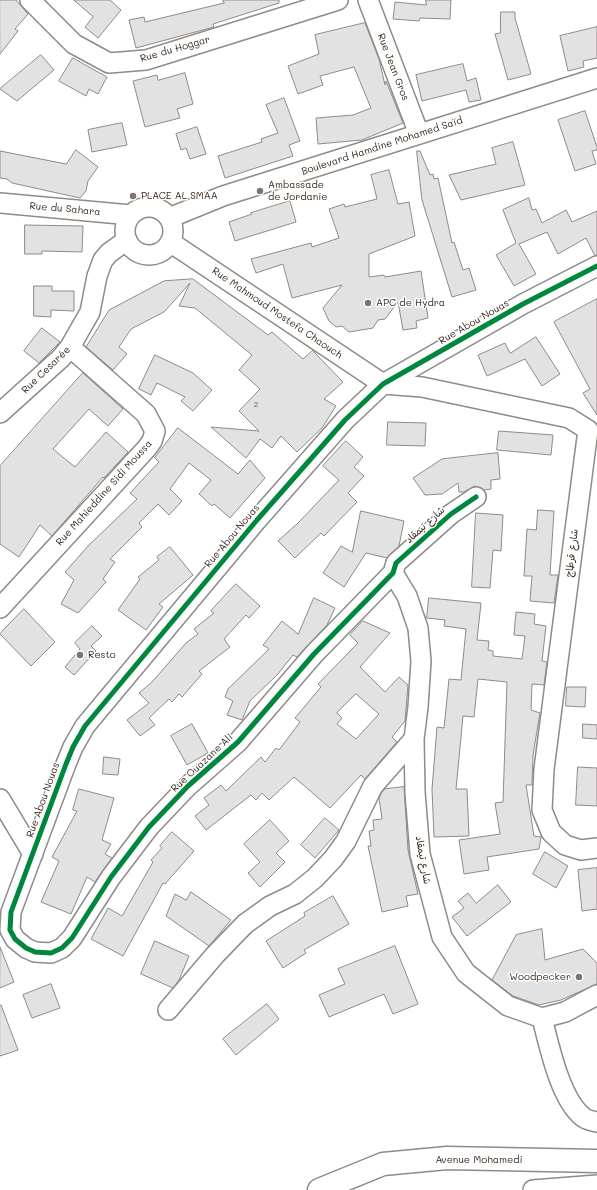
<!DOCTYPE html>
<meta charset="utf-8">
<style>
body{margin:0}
canvas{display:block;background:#fff}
</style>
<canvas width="597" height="1190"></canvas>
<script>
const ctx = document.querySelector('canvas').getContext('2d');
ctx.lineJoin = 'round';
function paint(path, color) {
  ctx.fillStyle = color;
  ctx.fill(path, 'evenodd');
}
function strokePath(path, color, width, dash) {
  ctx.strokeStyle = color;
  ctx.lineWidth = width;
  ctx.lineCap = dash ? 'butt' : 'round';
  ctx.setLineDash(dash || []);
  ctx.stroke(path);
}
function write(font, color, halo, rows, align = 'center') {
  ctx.font = font + ' Mali,"Playpen Sans Arabic",sans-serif';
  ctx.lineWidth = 3;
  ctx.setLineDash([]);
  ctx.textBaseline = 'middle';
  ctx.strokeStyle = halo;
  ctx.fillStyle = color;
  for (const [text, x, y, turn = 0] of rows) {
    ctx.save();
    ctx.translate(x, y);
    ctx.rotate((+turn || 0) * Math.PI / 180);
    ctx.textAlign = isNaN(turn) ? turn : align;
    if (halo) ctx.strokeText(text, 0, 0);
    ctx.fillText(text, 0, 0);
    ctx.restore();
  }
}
const building = new Path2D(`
 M0 0H16L28 14 15 29 18 31 0 54Z
 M74 0H110L121 10 98 38 85 27 93 17Z
 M223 0H279V3L213 24 214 27 136 48 129 20 144 17 145 22 224 3Z
 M426 0H451L450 19 420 18 419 21 393 19 395 2 426 5Z
 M501 12H515V18L531 74 508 80 495 34 500 33Z
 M365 23 379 59 385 85 386 81 403 123 362 140 318 144 316 118 353 115 371 108 354 67 320 76 323 85 298 94 288 66 319 54 315 35Z
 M597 27V58L583 61 584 67 568 71 560 36Z
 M41 55 54 70 17 101 0 89Z
 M73 58 107 77 98 94 89 89 86 96 59 81Z
 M463 64 467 81 476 78 481 100 469 102 466 90 422 101 416 75Z
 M185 73 193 104 177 109 180 118 145 127 133 81 157 75 158 80Z
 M284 98 300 141 289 145 293 156 225 178 218 156 262 142 261 139 278 133 266 105Z
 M585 111 597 147V150L592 151 596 164 575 171 558 120Z
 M122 123 127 145 92 152 88 130Z
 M197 127 206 154 190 159 186 148 181 150 176 134Z
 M513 142 525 185 461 200 449 175 496 164 492 148Z
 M76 150 98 167 88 181 86 191 80 198 12 183 7 179 0 178V151L66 164Z
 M417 151H420L430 175 433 174 434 179 438 178 452 243 454 242 463 270 469 268 476 290 452 297 422 200Z
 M389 170 398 204 409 202 415 236 369 254V277L384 275 385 277 421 271 428 318 416 321 417 328 403 330 398 302 385 319 378 320 373 328 349 332 342 326 336 327 329 321 323 308 342 285 292 298 283 264 256 273 251 259 311 243 312 247 339 238 329 209 344 204 345 207 377 199 371 175Z
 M529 198 532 210 536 209 542 223 566 210 572 222 597 211V255L595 256 586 238 558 254 547 232 519 244 536 274 514 286 496 255 516 243 503 210Z
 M290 201 296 222 235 241 229 222 252 214 251 213Z
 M25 225 83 226 82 252 42 251V254H25Z
 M193 279 268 335 272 332 303 359 313 350 314 352 343 382 324 399 336 406 322 428 297 452 281 436 272 448 260 439 246 458 211 427 259 431 239 411 260 389 239 370 252 355 195 308 179 306 190 283 164 312 131 329 119 347 127 354 113 370 86 347 109 310 164 281Z
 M34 286H52V291H74V311L51 310V317L34 316Z
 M597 299V415L583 393 590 389 554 322Z
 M42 328 60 342 39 363 24 351Z
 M536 337 560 374 542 386 525 359 487 376 478 355 505 343 510 353Z
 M155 355 193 373 212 390 193 411 181 401 185 397 157 383 151 395 139 389Z
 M83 373 123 409 108 426 89 409 53 449 75 467 106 432 128 452 104 478 103 477 52 536 40 525 19 557 0 544V466Z
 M388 422 426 423 425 446 387 445Z
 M178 428 238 474 250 460 265 478 230 518 214 504 212 506 199 494 211 480 189 463 170 489 182 501 169 515 158 504 139 523 142 527 110 559 115 562 103 579 106 582 78 613 61 604 74 580 65 572 89 545 137 499 130 493 159 462 155 458Z
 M499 431 553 435 551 455 497 450Z
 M346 441 363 457 354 467 364 476 348 493 357 502 324 536 321 533 295 558 278 541 298 523 339 480 323 466Z
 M498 453 500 479 491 480V489L484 490 475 486 464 492H459L458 483 442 494 425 495 413 478 442 459Z
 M538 510 554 511 550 575H558L554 603 530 601 532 576H524L527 529 536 530Z
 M361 511 404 521 399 546 387 558 366 553 344 587 323 573 341 546 352 552Z
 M476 513 503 515 501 551 493 550 490 588 472 587Z
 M170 547 193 575 159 604 163 607 146 630 118 610 140 579 138 577 159 560 157 557Z
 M236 584 260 606 249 618 246 615 224 639 230 647 199 671 202 674 182 697 179 694 172 702 169 699 149 718 155 725 140 736 127 720 149 703 139 693 152 682 186 643 198 634 194 629 214 613 211 611Z
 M314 598 335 608 327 625 297 657 293 655 277 675 250 701 242 720 227 715 233 701 225 697 228 689 269 649 263 645 282 621 298 634Z
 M429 598 481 603 477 640 489 641 488 650 493 651V656L522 659 525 636 514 635 516 612 535 614 534 624 546 626 542 661 547 662 544 685 532 684 531 710 540 713 533 755 532 785H526L534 836 541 837 539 849 487 857 489 870 464 874 459 840 500 834 495 803 503 802 507 682 478 679 474 717 463 716 456 789H467L469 836 434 837 432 789 437 727 444 728 449 679 461 680 466 629 444 626 445 620 427 618Z
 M24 609 55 642 31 666 0 634Z
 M363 621 390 633 360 667 385 692 399 677 408 685 405 721 392 737 397 742 365 779 361 775 330 808 294 777 269 800 262 793 256 800 251 795 206 830 195 816 209 805 204 798 221 785 226 791 261 757 265 762 276 748 279 750 300 722 295 718 321 687 318 684 358 643 350 635ZM356 694 379 714 356 739 337 724 342 718 337 713Z
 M92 626 102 636 91 646 96 651 74 675 65 667 80 649 75 643Z
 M567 687H586L585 707 566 706Z
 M192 724 208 753 187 765 171 736Z
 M583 724 597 725V739L583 738Z
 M104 757 120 759 118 775 103 774Z
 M578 767 597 768V806L576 805Z
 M404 787 408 850 418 894 406 896 408 906 382 912 368 846H371L369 831 374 830 373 820 382 819 379 798 382 792 385 789Z
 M79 789 114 798 102 840 111 844 105 854 112 858 95 882 87 877 71 914 41 902 59 861 52 857 77 811 73 810Z
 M325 818 339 830 315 858 301 845Z
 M270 820 289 841 276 853 285 862 260 887 248 873 260 862 244 844Z
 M172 832 194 851 165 884 163 883 123 956 91 939 108 908 122 916 153 862 151 860 162 848 160 846Z
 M545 852 568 866 556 888 533 874Z
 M597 868V909L582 911 578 870Z
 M498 885 511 902 467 936 452 917 464 908 458 901 468 893 476 903Z
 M191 892 231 920 209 946 166 916 175 894 186 900Z
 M333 896 349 924 304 950 306 953 283 968 266 941 305 916 304 913Z
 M542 929 545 960 583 949 597 963V984L561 1000 539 1005 513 996 492 980 516 935Z
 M155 941 189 956 179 980 173 988 141 974Z
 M395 946 418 1004 393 1014 384 994 329 1017 319 995 345 984 338 969Z
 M0 947 14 982 0 988Z
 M51 984 60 1008 32 1018 23 995Z
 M267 1004 279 1019 236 1055 223 1039Z
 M0 1005H1L18 1050 0 1056Z`);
paint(building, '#e3e2e2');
strokePath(building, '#8e8b88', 1);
const minor = new Path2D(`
 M30 0 74 44 109 63 146 60 338 0
 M368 0 419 134
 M0 203 131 215
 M125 231a24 24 0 1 1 48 0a24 24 0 1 1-48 0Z
 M169 218 223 196 597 78
 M170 242 383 384
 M383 384 422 387 569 418 588 430
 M0 413 61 358 70 347 90 312 97 276 103 260 109 253 127 240
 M588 430 544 769 542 810 551 832 565 845 581 850 597 848
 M476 497 451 514 396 563 393 573 314 654 238 742 188 786 149 827 111 877 72 938 62 948 51 953 35 952 26 948 15 939 10 930 11 912 66 764 73 747 85 726 257 520 345 420 383 384 523 304 597 266
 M393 573 407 596 418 628 421 661 418 707 414 739 415 792 420 854 442 937 466 973 508 1006 542 1018
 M0 608 147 448 152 441 155 431 146 414 70 347
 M0 799 33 854
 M168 1010 215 955 245 924 270 906 295 894 315 878 333 859 346 841 373 786 414 739
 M542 1018C549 1045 560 1099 583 1117 586 1120 593 1121 597 1122
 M542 1018 565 1012 597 995
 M533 1190 597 1185`);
const major = new Path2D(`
 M319 1190 383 1164 447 1158 597 1161`);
strokePath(minor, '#8e8b88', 22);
strokePath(major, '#8e8b88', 25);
strokePath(minor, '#fff', 19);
strokePath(major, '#fff', 22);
strokePath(new Path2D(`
 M476 497 451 514 396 563 393 573 314 654 238 742 188 786 149 827 111 877 72 938 62 948 51 953 35 952 26 948 15 939 10 930 11 912 66 764 73 747 85 726 257 520 345 420 383 384 523 304 597 266`), '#00873e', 5);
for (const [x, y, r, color] of [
 [260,191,4,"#80756d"],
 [133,196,4,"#80756d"],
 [368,303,4,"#80756d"],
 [80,655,4,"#80756d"],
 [579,977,4,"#80756d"]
]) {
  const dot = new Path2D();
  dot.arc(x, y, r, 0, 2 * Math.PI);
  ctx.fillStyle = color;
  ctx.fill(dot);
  strokePath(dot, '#fff', 1.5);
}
write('8px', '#65584f', null, [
 ["2",256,405]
]);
write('10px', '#3b2a1e', '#fff', [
 ["Rue du Hoggar",175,49,-16],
 ["Rue Jean Gros",393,67,69],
 ["Boulevard Hamdine Mohamed Saïd",382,146,-18],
 ["Rue du Sahara",65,209,5],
 ["Rue Mahmoud Mostefa Chaouch",277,313,34],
 ["Rue Abou Nouas",474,322,-30],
 ["Rue Cesarée",46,370,-44],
 ["Rue Mahieddine Sidi Moussa",104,493,-48],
 ["شارع تيمقاد",425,525,-42],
 ["Rue Abou Nouas",232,536,-50],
 ["شارع قرطاج",572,553,-83],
 ["Rue Ouazane Ali",202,763,-43],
 ["Rue Abou Nouas",43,800,-70],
 ["شارع تيمقاد",423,860,80],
 ["Avenue Mohamedi",479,1160]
]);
write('10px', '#3b2a1e', '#fff', [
 ["Ambassade",268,185],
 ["de Jordanie",268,197],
 ["PLACE AL SMAA",141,196],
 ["APC de Hydra",376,303],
 ["Resto",88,655],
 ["Woodpecker",571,977,"right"]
], 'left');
</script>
